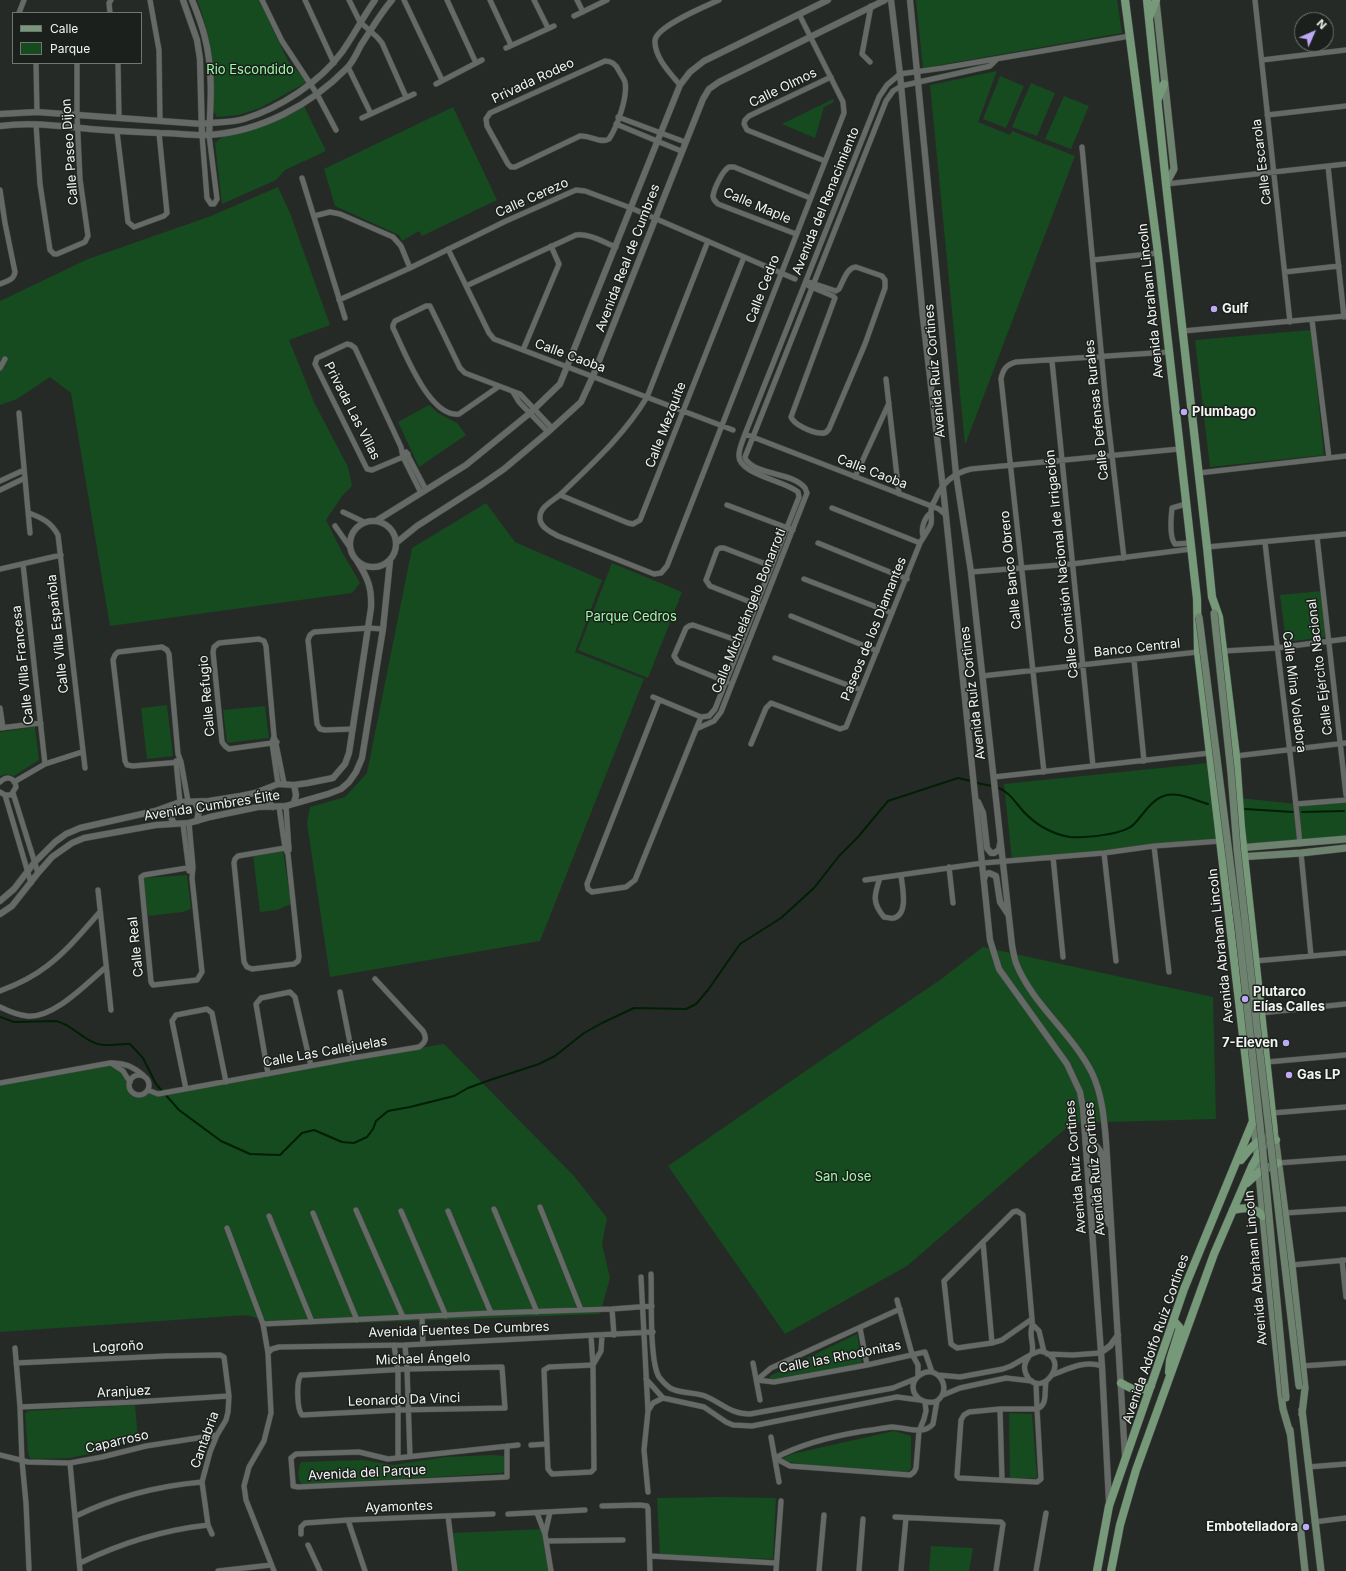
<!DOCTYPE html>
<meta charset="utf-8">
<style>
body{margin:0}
#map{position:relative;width:1346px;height:1571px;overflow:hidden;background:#262a26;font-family:Inter,sans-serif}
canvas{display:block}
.legend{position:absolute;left:12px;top:12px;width:130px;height:52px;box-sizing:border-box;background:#1c201d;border:1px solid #717572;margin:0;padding:5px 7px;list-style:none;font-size:12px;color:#f1f4f1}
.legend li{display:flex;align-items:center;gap:8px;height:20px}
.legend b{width:20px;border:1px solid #717572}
.north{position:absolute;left:1294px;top:12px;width:40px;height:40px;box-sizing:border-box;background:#1c201d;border:1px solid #717572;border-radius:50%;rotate:45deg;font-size:11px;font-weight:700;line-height:16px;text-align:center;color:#f1f4f1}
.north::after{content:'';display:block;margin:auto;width:14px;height:18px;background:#bea9f5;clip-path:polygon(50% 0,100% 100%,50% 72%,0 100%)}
</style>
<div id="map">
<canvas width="1346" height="1571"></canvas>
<ul class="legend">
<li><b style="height:5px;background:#769979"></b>Calle</li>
<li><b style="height:11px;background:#164a1f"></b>Parque</li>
</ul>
<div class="north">N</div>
</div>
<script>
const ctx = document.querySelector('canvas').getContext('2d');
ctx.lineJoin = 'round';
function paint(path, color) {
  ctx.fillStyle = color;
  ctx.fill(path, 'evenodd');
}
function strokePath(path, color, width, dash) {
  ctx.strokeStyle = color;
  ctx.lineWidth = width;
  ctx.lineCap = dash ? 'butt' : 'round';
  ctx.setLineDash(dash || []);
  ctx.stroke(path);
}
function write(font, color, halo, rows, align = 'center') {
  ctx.font = font + ' Inter,sans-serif';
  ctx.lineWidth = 3;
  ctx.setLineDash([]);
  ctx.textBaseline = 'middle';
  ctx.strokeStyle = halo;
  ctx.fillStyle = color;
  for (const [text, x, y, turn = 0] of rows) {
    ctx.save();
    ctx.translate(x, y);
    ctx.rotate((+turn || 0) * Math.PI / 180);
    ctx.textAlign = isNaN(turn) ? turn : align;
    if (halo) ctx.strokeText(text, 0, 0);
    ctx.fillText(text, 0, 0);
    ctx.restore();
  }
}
paint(new Path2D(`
 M197 0H259L288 61 307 82 260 108 238 115 217 117 214 112C212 74 212 35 197 0Z
 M916 0H1117L1122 33 923 68Z
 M997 71 978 122 1010 135 1012 131 1075 156 965 445 930 85Z
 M1000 76 1024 86 1006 128 983 119Z
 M1031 83 1055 93 1037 136 1012 127Z
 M1064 96 1089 106 1071 149 1045 139Z
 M833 99 834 102 824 107 815 138 782 124Z
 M303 104 326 151 285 170 276 180 222 204 215 143 226 133 265 123Z
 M453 107 497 200 422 236 419 231 402 241 399 235 335 206 324 169Z
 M278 187 290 213 330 325 289 340 314 402 348 467 352 486 342 496 326 520 342 552 360 583 352 593 110 626 71 393 50 377 17 399 0 405V301L88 259 211 216Z
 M1311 330 1324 455 1210 467 1195 340Z
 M429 405 438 413 457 423 466 435 419 467 398 422Z
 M486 503 515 542 602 580 575 652 644 679 540 941 330 977 307 823 310 807 345 797 367 773 412 548Z
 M612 563 682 592 648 678 578 650Z
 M1322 591 1325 637 1286 642 1280 595Z
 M167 705 173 756 147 759 141 708Z
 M265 706 269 738 227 743 223 710Z
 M35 727 39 760 14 776 7 774 0 776V732Z
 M1209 763 1219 839 1012 860 1004 784Z
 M1239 798 1296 804 1346 800V839L1244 847Z
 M283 850 291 904 277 910 260 912 253 855Z
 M187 875 191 909 183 912 148 916 143 878Z
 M983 947 1213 997 1216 1119 1072 1123 907 1266 785 1334 668 1166 823 1059 940 980Z
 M444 1044 574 1176 607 1218 602 1244 610 1278 600 1314 277 1326 263 1320 247 1315 0 1332V1084L111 1063 126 1067 130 1095Z
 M857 1334 862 1363 771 1380 770 1376Z
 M135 1405 138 1439 94 1453 70 1458 33 1459 30 1458 28 1453 25 1414 28 1411Z
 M1009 1413 1032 1414 1037 1478H1010Z
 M894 1431 911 1436V1469L907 1472 816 1466 783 1461V1458L792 1454Z
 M493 1455 504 1456 506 1470 502 1473 302 1485C297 1479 298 1469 301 1462L363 1460 393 1465 446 1457Z
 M719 1497 776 1498 773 1559 660 1555 657 1498Z
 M542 1529 548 1571H458L453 1533Z
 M931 1546 973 1548 969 1571H929Z`), '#164a1f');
strokePath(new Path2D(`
 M977 783 992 786
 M999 788C1010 793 1015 802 1023 811 1035 824 1052 834 1070 837 1084 838 1122 835 1133 825 1142 817 1149 802 1161 797 1177 790 1193 800 1208 804
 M1245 809 1293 812
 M1302 812 1344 811
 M0 1017 14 1022 56 1021C71 1024 81 1038 95 1043 107 1048 118 1043 130 1044L143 1058 156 1084 179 1110 221 1141 250 1154 280 1155 302 1133 314 1130 342 1142 354 1143 367 1137 373 1129 376 1121 388 1111 410 1107 454 1096 468 1088 490 1080 539 1064 555 1056 584 1033 602 1023 634 1008 686 1009 696 1004 708 990 740 944 781 918 814 888 839 856 858 837 888 801 958 778 971 781`), '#001f04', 2);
const minor = new Path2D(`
 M150 0 159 50 160 121
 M262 0 282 41 317 94 336 130
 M305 0 334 63
 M349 0 360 22 377 37 382 43 406 97
 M404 0 442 80
 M447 0 476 63
 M490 0 511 45
 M534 0 548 28
 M577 0 583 12
 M1255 0 1290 322
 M19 13 24 0
 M110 13 109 3 111 0
 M574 16 607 0
 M506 48 554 26
 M1262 60 1346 50
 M605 61C612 61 616 64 619 71 621 75 624 78 625 82 628 97 617 127 609 139 601 144 590 135 580 136L515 167H511L508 164 487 126 486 119 490 113Z
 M870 62 862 54 871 6
 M36 63 37 112
 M118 63 119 118
 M348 67 371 114
 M436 84 482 60
 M680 85C670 73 654 57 655 40 657 26 706 6 719 0
 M1267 115 1346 106
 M618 117 685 142
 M362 118 414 94
 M36 124 40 184 50 250 54 254H57L85 242 88 236 80 179 77 115V63
 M616 124 681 151
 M117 132 128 222 134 227 164 216 167 213 159 133
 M202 135 207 198 211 204H214L217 199 209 135
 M1082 147 1106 404 1124 558
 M825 161 747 130 744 124 745 120 749 116 831 77
 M1328 166 1344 317
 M302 178 345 318
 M1166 184 1346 164
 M0 190 5 223 15 272C14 280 7 281 0 284
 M314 216 330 212 340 214 393 237 401 246 410 268
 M796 234 718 204C716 202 713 200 713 196 714 189 722 171 729 167H734L810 198
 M708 241 647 397C625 434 593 463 562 493 555 500 540 506 540 517 539 527 551 532 558 536L654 574 661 573 667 566 844 113 843 102 799 14
 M448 249 489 333 494 339 733 430
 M1093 260 1158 253
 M1285 272 1339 266
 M806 281 836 291 839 289C843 282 847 267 856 267L882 276 885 280V288L865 344 829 429C827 432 825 434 821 433 813 433 794 425 791 417L835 298 833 296 809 286
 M466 286 576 235C589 233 603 242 616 247
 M339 300 410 268 506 221 576 190 585 191 631 208 795 279
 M1312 320 1329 458
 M1183 331 1346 316
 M523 350 559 264 551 246
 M1052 361 1093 766
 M0 368 5 359
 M886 379 899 494
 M498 387 459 414C429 418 404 350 393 328V325L395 321 426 306H430L460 368 465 373 520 394 552 428
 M513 392 519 402 548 432
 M19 413 30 533
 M745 434 939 509 946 515
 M406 452 426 490
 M408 454 403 457 372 470 367 469 315 364 317 358 347 344 351 345 355 348 401 447 403 457 421 493
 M1199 473 1346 456
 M855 477 889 403
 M0 481 24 470
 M805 488C792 472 759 476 746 460L745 457 886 101 893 91 901 86 986 67 990 66 997 59
 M0 490 25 478
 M798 492C786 481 737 474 739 455 739 448 743 440 745 434L879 97 887 85 900 74 943 68 1130 36
 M560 495 628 523 633 524 640 520 744 257
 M1186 504 1172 508C1171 517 1169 537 1175 544L1191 543
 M727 505 793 530
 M832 508 920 543
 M343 512 364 522
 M29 513C42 518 51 522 58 535L85 768
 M335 526 349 546
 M923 536C921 529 924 517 931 513
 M1317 537 1346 795
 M1265 542C1276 643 1290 743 1300 844
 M818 543 907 579
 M1207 547 1346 534
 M23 564 45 764
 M0 569 61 555
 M971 572 1072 564 1191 549
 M804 579 892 613
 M758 605 710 586 706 580 717 550 720 548H724L771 566
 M791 616 877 651
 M1224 651 1276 648 1346 639
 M775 658 861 690
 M1134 660 1144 761
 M982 676 1198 652
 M727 682 678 662 674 656 686 628 689 626 693 625 742 642
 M653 697 701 717 709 716 715 709 799 497 798 492
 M659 700 587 884 588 889 592 892 626 887 635 880 701 717
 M0 708 3 728
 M0 728 41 723
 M353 729 325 730 320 729 317 724 308 640 310 635 314 632 368 628 383 629
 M696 729 714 721 721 712 805 498 807 493 805 488
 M275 739 284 783
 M277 742 272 743 229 749 225 746 222 742 213 652 214 647 219 643 259 639 264 641 266 646 274 736 272 743 278 784
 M751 744 766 708 771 703 840 729 846 727 920 543C924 536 928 531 931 524 932 519 931 516 931 512 931 508 933 503 935 500 942 483 953 473 971 469L1179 449
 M1236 756 1346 743
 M176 761 180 802
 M181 762 133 766 127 765 125 761 113 660 115 655 118 652 162 647 167 650 169 654 178 754 181 762 188 801
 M1044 772 1001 379C1003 369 1006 365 1016 362L1169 352
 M994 777 1210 753
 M0 782C7 775 15 778 16 787L11 795H5L0 792
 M14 782 45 764 82 752
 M13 793 38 873
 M5 795 31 883
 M1296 804 1346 800
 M286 806 289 850
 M279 807 285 848 288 854 299 957 298 961 294 964 252 969 247 967 244 962 234 863 235 859 238 856 285 848 289 847
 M189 823 193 867 192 878 202 972 197 980 153 985 151 982 141 877 144 875 193 867
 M183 824 189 871
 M1154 846 1169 972
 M1104 853 1116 961
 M1301 853 1311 956
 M1053 857 1063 957
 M949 867 953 903
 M880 878C874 895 872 903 884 917 887 917 891 919 894 918 909 914 902 886 901 875
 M865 880 983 863 1104 853 1154 846 1221 841
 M98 890 111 1010
 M1255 961 1346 953
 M0 991C16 985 33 977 47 966 67 951 83 931 99 913
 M340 992 353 1058
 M0 1007C8 1011 17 1015 27 1016 53 1019 86 984 105 968
 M1261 1013 1346 1004
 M1267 1062 1346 1055
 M111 1063 123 1071 130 1082
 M268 1074 256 1004 261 998 290 992 295 997 311 1066
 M129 1085a10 10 0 1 1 20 0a10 10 0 1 1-20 0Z
 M0 1083 110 1063C124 1062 133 1067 143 1075
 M186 1089 172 1021 176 1015 207 1009 212 1013 226 1082
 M148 1090 158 1094 353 1058 419 1047C426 1042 427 1038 423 1031L375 979
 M1272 1113 1346 1107
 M1278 1163 1346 1158
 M540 1207 581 1310
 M494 1209 537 1312
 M356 1210 403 1317
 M401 1211 446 1316
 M448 1211 491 1313
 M313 1213 357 1320
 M1285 1213 1346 1209
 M269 1216 312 1322
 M227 1228 263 1324 268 1353 271 1413 264 1441 249 1467 244 1486 246 1500 274 1571
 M983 1242 992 1343
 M1342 1260 1346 1297
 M1292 1265 1346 1260
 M651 1274C652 1296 649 1360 659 1377 662 1381 666 1385 670 1388 681 1394 694 1392 705 1396 722 1403 730 1414 750 1414L893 1388 915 1379
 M641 1277 648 1411 644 1450 648 1492
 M897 1300 912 1354 918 1365V1376
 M612 1309 614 1335
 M422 1317 423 1344
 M263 1324 491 1313 612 1309 652 1306
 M1033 1325 1039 1331 1044 1352
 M860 1328 867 1365
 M591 1336 593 1365 594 1469 591 1472 552 1474 548 1469 544 1370 549 1367 593 1365
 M394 1345 398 1371V1458
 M405 1345 407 1369 410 1456
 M15 1348 20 1407 22 1461 26 1503 29 1569
 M268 1353 272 1349 279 1347 405 1345 653 1332
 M1032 1354C1034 1346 1031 1340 1031 1333 1031 1328 1033 1325 1032 1319L1023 1215 1017 1211 1013 1212 944 1281 951 1344 957 1348 992 1343 1002 1340 1032 1319
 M1047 1354 1073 1355 1100 1353
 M16 1363 166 1356 220 1355 224 1357 229 1396 228 1412 226 1420 217 1435 210 1452 202 1482 208 1525 212 1534
 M753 1363 760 1400
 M593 1365 601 1351 602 1335
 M1302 1366 1346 1363
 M502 1367 505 1408 398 1410 302 1415C297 1410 296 1381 301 1375H304L407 1369Z
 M938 1375 960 1377 1003 1369 1011 1366 1032 1354 1040 1351C1075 1358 1039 1403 1026 1374 1023 1367 1025 1362 1029 1356
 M1052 1375C1068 1369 1084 1360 1102 1366
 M646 1379 663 1398 704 1407 726 1422 733 1425 752 1426 897 1397 920 1400
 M757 1380 774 1382 867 1365 925 1352 932 1372
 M757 1380 771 1368 900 1309
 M1036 1383 1037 1409 1041 1479 1037 1482 959 1478 957 1476 961 1420 964 1415 969 1412 1000 1409H1037C1048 1405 1044 1392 1046 1382
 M943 1395 960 1388 1006 1378 1032 1381
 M20 1407 135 1402 229 1396
 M1000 1409 1002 1480
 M648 1411 653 1403 663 1398
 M771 1437 779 1482
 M531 1445 547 1444
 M507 1446V1477L298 1487 293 1486V1483L291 1458 296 1454 359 1452 388 1459 518 1445
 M0 1455 28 1462 70 1463 102 1457 146 1446 217 1435
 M775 1458C803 1443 833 1436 864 1431 873 1430 883 1428 892 1427 905 1427 923 1436 933 1424L937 1401C954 1388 936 1363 920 1375 904 1386 918 1408 937 1401
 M775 1458 790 1466 910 1475 914 1472 916 1468 919 1431 924 1419 926 1411 925 1402
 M70 1463 80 1571
 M1308 1467 1346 1464
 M602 1506 640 1505 647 1506 648 1509 650 1571
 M537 1513 545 1534 551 1571
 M508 1514 585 1510
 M76 1516C117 1496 157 1486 202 1482
 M448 1516 455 1571
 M895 1517 1001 1522 1003 1524 996 1571
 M348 1520 365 1571
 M1314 1522 1346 1518
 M301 1534V1527L305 1523 348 1520 493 1514
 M545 1534 550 1512
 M546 1541 623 1540
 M308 1545 320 1571
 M650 1556 776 1563
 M80 1563C121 1543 163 1530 208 1525
 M218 1571 271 1565
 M776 1571 781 1501
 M819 1571 824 1515
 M859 1571 863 1519
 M901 1571 906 1518
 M1036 1571 1046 1513`);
const tertiary = new Path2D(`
 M183 0 197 40 200 59 202 135
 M192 0C197 12 202 25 205 38 213 69 211 103 209 135
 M891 0 900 74 923 318 944 497 990 940 999 969 1067 1064 1080 1092 1083 1108 1102 1366 1109 1502
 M910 0 956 474 971 572 1012 945C1013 951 1014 957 1016 963 1032 1004 1072 1033 1092 1073 1102 1094 1104 1118 1106 1141L1125 1456
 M0 114 37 112 202 124C216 122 231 123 244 119 280 108 320 82 342 52 354 35 363 17 375 0
 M0 126C30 122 60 126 90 129 114 131 137 132 160 133 176 133 192 136 208 135 260 132 311 105 347 68 353 62 357 53 361 45 371 30 380 14 392 0
 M350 544a23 23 0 1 1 46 0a23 23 0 1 1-46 0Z
 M376 521 466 465 530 413 560 384 680 85 690 72 704 61 828 0
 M396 543 417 526 481 485 504 469 548 432 581 402 593 376 703 99 709 89 719 82 885 0
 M269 788C266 796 267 801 273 807
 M195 802 199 811 197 821
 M978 802 983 813 987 848 991 853H994L999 850 1000 844
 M294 803 296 795 294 785
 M172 806 170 815 174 824
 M984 879 986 874 989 873 996 876 1000 902 1008 914
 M0 901 14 889 34 863 55 842 66 834 80 828 155 811 180 802 209 801 240 796 255 793 278 784 294 785 308 783 333 778 345 764 349 753 371 608C372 588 368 578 357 561
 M0 914 12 906 38 873 52 857 72 843 84 838 156 825 189 823 210 817 258 807 286 806 328 794 341 789 349 782 356 772 362 758 383 629 390 561
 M1087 1143C1095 1144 1098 1146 1101 1153L1106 1216 1109 1224
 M1100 1353 1110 1346 1118 1335`);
const secondary = new Path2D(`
 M1156 1 1174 169 1166 184
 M1238 848 1346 839
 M1239 857 1301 853 1346 848
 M1253 1121 1256 1143 1270 1290 1281 1395 1283 1409 1290 1433
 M1275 1136 1292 1265 1305 1388 1302 1414
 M1302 1410 1321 1571
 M1290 1430 1305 1571`);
const primary = new Path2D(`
 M1149 18 1156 0
 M1158 99 1164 84
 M1241 1160C1249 1150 1257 1138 1271 1137L1276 1140
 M1247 1183 1259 1172 1278 1163
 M1233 1210C1245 1207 1254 1207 1263 1216
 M1169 1372 1170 1360 1180 1328 1174 1321
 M1121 1383C1133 1390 1138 1393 1151 1386
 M1097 1571 1109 1506 1157 1368 1184 1289 1253 1121 1198 652 1197 599 1158 253 1125 0
 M1111 1571 1120 1525 1136 1470 1214 1254 1252 1166 1262 1148 1274 1132 1241 827 1236 756 1219 617 1212 597 1207 547 1166 184 1147 0`);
strokePath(minor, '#454845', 6);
strokePath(tertiary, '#454845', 7);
strokePath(secondary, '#454845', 8);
strokePath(primary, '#454845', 9);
strokePath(minor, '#666a66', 5);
strokePath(tertiary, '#666a66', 6);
strokePath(secondary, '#6e8270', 7);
strokePath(primary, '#769979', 8);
const secondaryBridge = new Path2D(`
 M1214 613 1231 773 1237 849 1257 1028 1299 1386
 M1199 617 1239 932 1263 1152 1286 1398`);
strokePath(secondaryBridge, '#454845', 8, []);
strokePath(secondaryBridge, '#6e8270', 7);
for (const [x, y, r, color] of [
 [1214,309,4,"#bea9f5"],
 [1184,412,4,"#bea9f5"],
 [1245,999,4,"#bea9f5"],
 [1286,1043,4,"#bea9f5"],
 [1289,1075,4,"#bea9f5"],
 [1306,1527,4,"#bea9f5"]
]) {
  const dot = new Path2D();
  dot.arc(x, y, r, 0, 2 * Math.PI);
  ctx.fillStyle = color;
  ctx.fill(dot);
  strokePath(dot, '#1c201d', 1.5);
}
write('13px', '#9ff9a8', '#1c201d', [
 ["Rio Escondido",250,70],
 ["Parque Cedros",631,617],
 ["San Jose",843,1177]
]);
write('13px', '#f1f4f1', '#1c201d', [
 ["Privada Rodeo",533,81,-25],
 ["Calle Olmos",783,88,-26],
 ["Calle Paseo Dijon",70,152,-94],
 ["Calle Escarola",1262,162,-97],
 ["Calle Cerezo",532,198,-24],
 ["Avenida del Renacimiento",826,201,-68],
 ["Calle Maple",757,206,23],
 ["Avenida Real de Cumbres",628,258,-69],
 ["Calle Cedro",763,289,-69],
 ["Avenida Abraham Lincoln",1151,301,-96],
 ["Calle Caoba",570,356,20],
 ["Avenida Ruíz Cortines",935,371,-95],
 ["Calle Defensas Rurales",1097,410,-96],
 ["Privada Las Villas",352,411,63],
 ["Calle Mezquite",666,425,-69],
 ["Calle Caoba",872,472,21],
 ["Calle Comisión Nacional de Irrigación",1062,564,-96],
 ["Calle Banco Obrero",1011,570,-96],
 ["Calle Michelángelo Bonarroti",749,611,-68],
 ["Paseos de los Diamantes",874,629,-68],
 ["Calle Villa Española",58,634,-96],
 ["Banco Central",1137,648,-6],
 ["Calle Villa Francesa",23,665,-96],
 ["Calle Ejército Nacional",1320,667,-97],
 ["Calle Mina Voladora",1294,692,83],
 ["Avenida Ruíz Cortines",973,693,-97],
 ["Calle Refugio",207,696,-95],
 ["Avenida Cumbres Élite",212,806,-9],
 ["Avenida Abraham Lincoln",1221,946,-96],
 ["Calle Real",136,947,-96],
 ["Calle Las Callejuelas",325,1052,-10],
 ["Avenida Ruiz Cortines",1076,1167,-95],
 ["Avenida Ruíz Cortines",1095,1169,-95],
 ["Avenida Abraham Lincoln",1256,1268,-95],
 ["Avenida Fuentes De Cumbres",459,1330,-2],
 ["Avenida Adolfo Ruíz Cortines",1156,1339,-71],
 ["Logroño",118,1347,-3],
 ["Calle las Rhodonitas",840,1357,-11],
 ["Michael Ángelo",423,1359,-2],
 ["Aranjuez",124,1392,-3],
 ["Leonardo Da Vinci",404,1400,-2],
 ["Cantabria",205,1440,-70],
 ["Caparroso",117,1442,-13],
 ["Avenida del Parque",367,1473,-3],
 ["Ayamontes",399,1507,-2]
]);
write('bold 13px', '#f1f4f1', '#1c201d', [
 ["Gulf",1222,309],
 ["Plumbago",1192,412],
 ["Plutarco",1253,992],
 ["Elías Calles",1253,1007],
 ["7-Eleven",1278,1043,"right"],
 ["Gas LP",1297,1075],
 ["Embotelladora",1298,1527,"right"]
], 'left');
</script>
